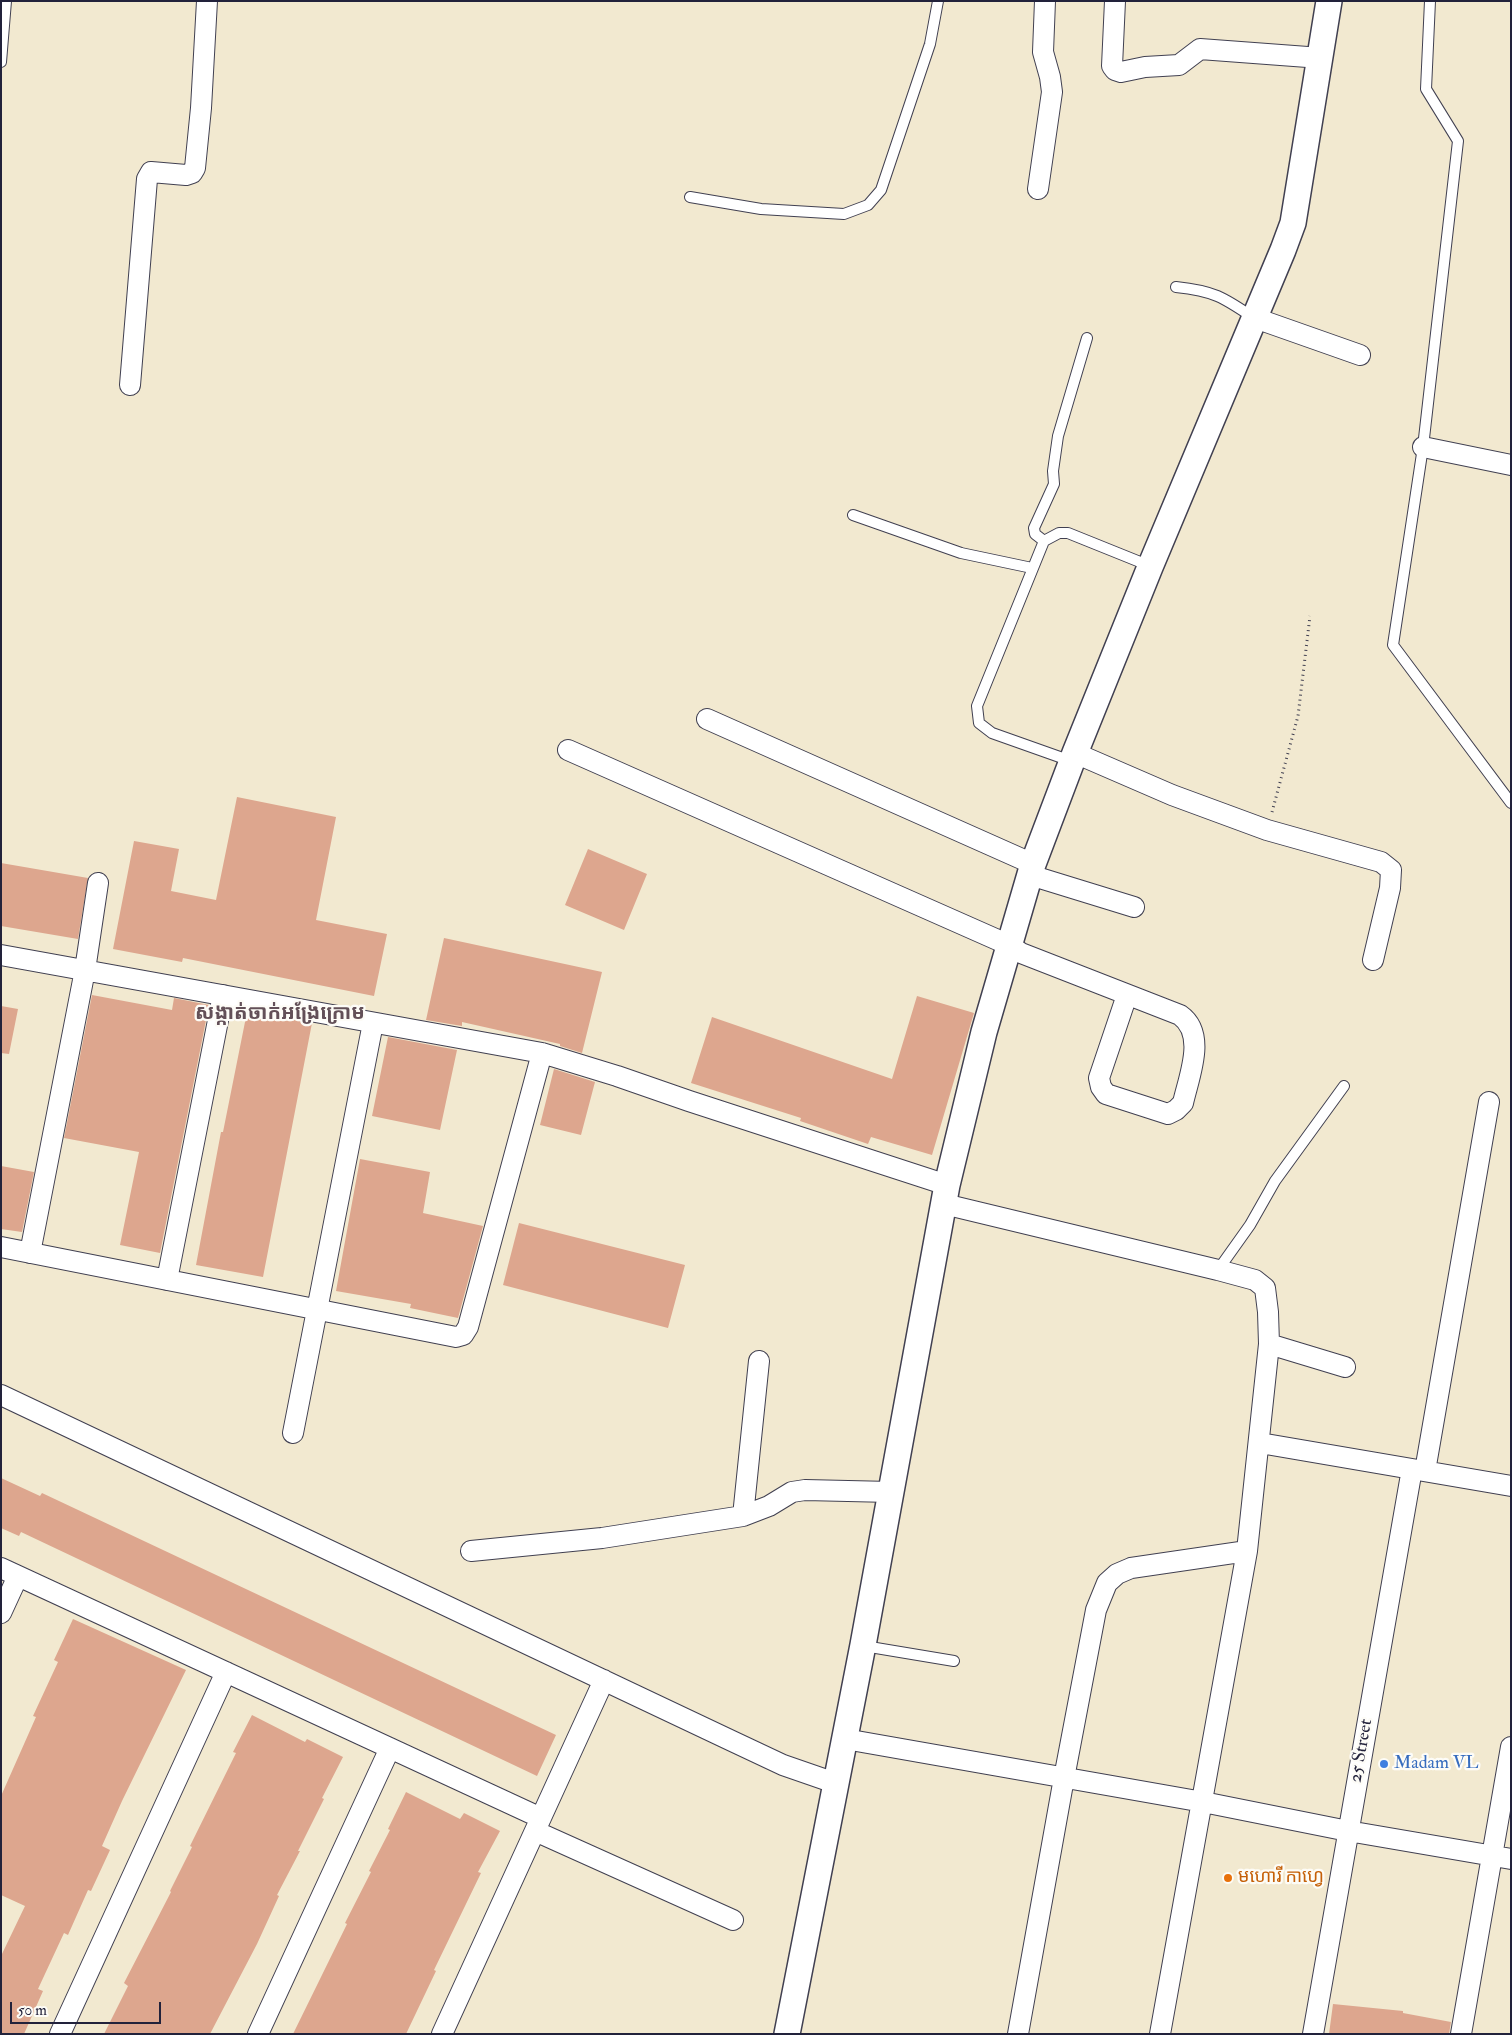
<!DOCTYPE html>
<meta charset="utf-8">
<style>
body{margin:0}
#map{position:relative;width:1512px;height:2035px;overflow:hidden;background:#f2e9d0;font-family:"IM FELL Double Pica",serif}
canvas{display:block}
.frame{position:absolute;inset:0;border:2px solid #22223b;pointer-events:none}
.scale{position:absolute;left:10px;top:2002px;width:151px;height:22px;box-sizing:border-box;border:2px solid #22223b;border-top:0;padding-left:6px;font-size:15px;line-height:18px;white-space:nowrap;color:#22223b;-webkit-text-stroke:4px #fdfcf7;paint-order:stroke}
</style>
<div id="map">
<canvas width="1512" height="2035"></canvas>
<div class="frame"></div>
<div class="scale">50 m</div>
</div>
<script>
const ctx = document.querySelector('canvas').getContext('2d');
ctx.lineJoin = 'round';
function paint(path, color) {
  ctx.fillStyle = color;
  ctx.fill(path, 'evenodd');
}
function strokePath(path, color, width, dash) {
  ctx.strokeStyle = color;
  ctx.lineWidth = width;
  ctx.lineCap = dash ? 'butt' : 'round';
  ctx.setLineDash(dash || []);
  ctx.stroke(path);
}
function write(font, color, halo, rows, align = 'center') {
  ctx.font = font + ' "IM FELL Double Pica","Noto Sans Khmer",serif';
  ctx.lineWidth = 4.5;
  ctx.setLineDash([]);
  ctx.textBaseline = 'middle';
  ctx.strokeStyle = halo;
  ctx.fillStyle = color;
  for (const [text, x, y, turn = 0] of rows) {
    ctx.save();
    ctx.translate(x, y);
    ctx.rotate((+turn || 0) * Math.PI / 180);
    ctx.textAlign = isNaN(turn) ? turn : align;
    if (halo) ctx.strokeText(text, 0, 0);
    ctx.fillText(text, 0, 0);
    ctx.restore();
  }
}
paint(new Path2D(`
 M237 797 336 817 316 920 387 934 374 996 183 958 182 962 113 949 134 841 179 849 171 891 216 900Z
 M588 849 647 874 624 930 565 905Z
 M1 863 88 878 78 939 1 926Z
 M444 938 602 972 582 1053 560 1046V1044L462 1022V1026L426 1020Z
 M92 995 172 1010 174 998 209 1005 160 1253 120 1245 139 1152 64 1138Z
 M917 996 974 1013 932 1155 871 1137 868 1144 800 1121 801 1118 691 1083 712 1017 892 1079Z
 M1 1006 18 1009 9 1054 1 1053Z
 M247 1012 312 1023 263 1277 196 1265 221 1132H223Z
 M388 1037 457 1050 440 1130 372 1116Z
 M554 1069 595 1082 581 1135 540 1125Z
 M360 1159 430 1172 423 1213 483 1226 458 1318 410 1308 411 1304 336 1291Z
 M1 1166 34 1172 22 1232 1 1229Z
 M519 1223 685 1265 668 1328 503 1285Z
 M1 1478 40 1496 42 1493 556 1735 537 1776 21 1532 19 1536 1 1528Z
 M73 1619 186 1670 122 1801 102 1846 110 1850 91 1891 88 1890 68 1935 64 1933 38 1989 43 1991 24 2034H1V1956L25 1906 1 1895V1796L36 1717 33 1716 58 1662 54 1660Z
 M252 1715 305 1742 307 1739 343 1757 322 1798 324 1799 298 1851H300L277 1895 279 1896 257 1944 210 2034H104L128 1986 124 1983 171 1892 170 1891 192 1847 190 1846 236 1753 233 1752Z
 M406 1792 460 1819 464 1813 500 1831 478 1872 481 1873 434 1970 436 1971 406 2034H293L347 1924 345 1923 371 1872 369 1871 390 1830 388 1829Z
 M1333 2004 1403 2011V2013L1451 2022 1449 2034H1329Z`), '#dda68e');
const service = new Path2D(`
 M1430 1 1426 89 1458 141 1423 447 1393 645 1511 803
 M1 62 6 1
 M690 197 761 209 844 214 868 205 881 190 930 44 938 1
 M1176 287C1214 291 1223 297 1254 318
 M853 515 961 553 1032 568
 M1044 541 1035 534 1034 528 1054 484 1053 471 1058 436 1087 338
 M1071 761 992 733 979 723 977 706 1044 541 1059 533H1068L1150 566
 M1218 1270 1250 1225 1275 1181 1344 1086
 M864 1646 954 1661`);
const minor = new Path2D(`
 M1115 1 1112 66 1115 70 1121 72 1145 67 1179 65 1200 49 1321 58
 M1038 189 1052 92 1050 77 1043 52 1045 1
 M1255 318 1360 355
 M130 385 147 179 151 172 186 175 192 173 195 168 201 108 207 1
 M1423 447 1511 465
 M707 719 1033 864
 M568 750 1009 945 1021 953 1180 1015C1207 1034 1189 1076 1183 1103L1176 1110 1168 1114 1106 1094 1101 1087 1099 1078 1127 995
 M1075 753 1172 795 1267 830 1381 862 1391 870 1390 888 1373 960
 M1030 875 1134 907
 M1 955 542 1053 617 1076 689 1101 947 1185
 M944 1204 1218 1270 1255 1280 1265 1288 1268 1312 1269 1344 1247 1551 1160 2034
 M1 1247 456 1337 463 1335 468 1327 542 1053
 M30 1253 85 970 98 883
 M167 1280 223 995
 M1269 1344 1345 1367
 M1 1395 732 1741 783 1765 835 1783
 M293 1433 373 1023
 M1260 1443 1511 1486
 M1425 1471 1489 1102
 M743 1516 759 1361
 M471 1551 602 1538 743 1516 769 1506 792 1492 805 1490 891 1492
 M1 1568 541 1818
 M1 1613 18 1576
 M845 1739 1203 1802 1348 1831 1511 1859
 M535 1831 733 1920
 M60 2034 226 1672
 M258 2034 390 1748
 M442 2034 604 1680
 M1018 2034 1064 1778 1096 1610 1107 1583 1117 1574 1131 1568 1247 1551
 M1313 2034 1412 1469
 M1461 2034 1511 1747`);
const tertiary = new Path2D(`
 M787 2034 863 1645 947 1185 984 1032 1033 864 1075 753 1150 567 1283 250 1293 223 1329 1`);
strokePath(service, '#414051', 12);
strokePath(minor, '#414051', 22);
strokePath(tertiary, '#414051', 28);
strokePath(new Path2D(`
 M1272 812 1298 716 1310 616`), '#414051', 3, [1, 4]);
strokePath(service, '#fff', 10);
strokePath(minor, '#fff', 20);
strokePath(tertiary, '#fff', 25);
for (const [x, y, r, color] of [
 [1384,1764,5,"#3f7fe0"],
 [1228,1878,5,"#e8710a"]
]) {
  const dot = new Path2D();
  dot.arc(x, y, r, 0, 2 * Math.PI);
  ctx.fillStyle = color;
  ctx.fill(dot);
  strokePath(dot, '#fdfcf7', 2);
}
write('18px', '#22223b', '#fdfcf7', [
 ["25 Street",1362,1751,-80]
]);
write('18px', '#366cbe', '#fdfcf7', [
 ["Madam VL",1394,1764]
], 'left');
write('18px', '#c56008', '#fdfcf7', [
 ["មហោរី កាហ្វេ",1238,1878]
], 'left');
write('bold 20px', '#635058', '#fdfcf7', [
 ["សង្កាត់ចាក់អង្រែក្រោម",280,1015]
]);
</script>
